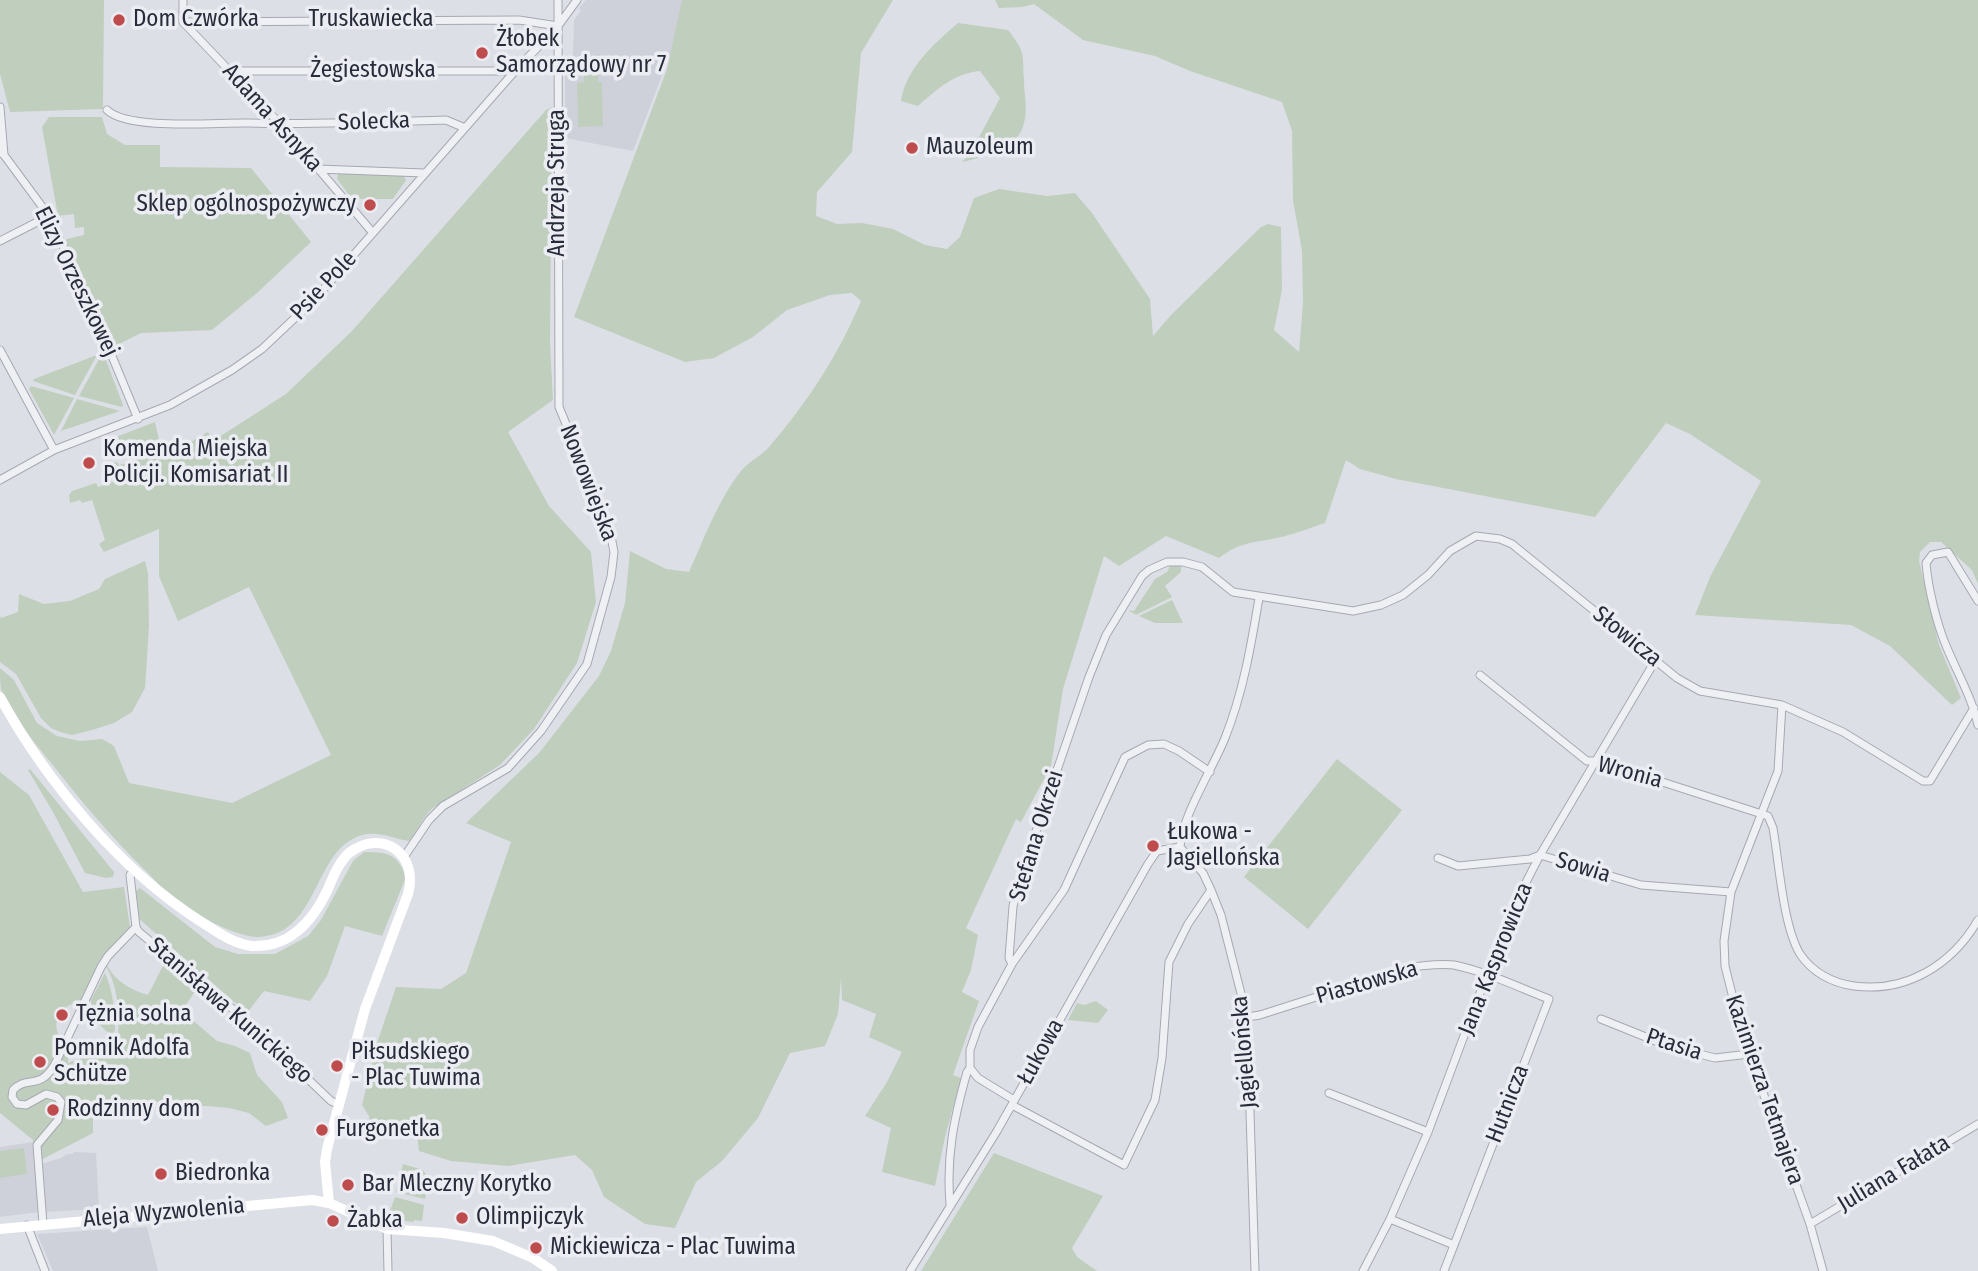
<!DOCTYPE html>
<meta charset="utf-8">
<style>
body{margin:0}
canvas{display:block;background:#dcdfe5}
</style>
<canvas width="1978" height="1271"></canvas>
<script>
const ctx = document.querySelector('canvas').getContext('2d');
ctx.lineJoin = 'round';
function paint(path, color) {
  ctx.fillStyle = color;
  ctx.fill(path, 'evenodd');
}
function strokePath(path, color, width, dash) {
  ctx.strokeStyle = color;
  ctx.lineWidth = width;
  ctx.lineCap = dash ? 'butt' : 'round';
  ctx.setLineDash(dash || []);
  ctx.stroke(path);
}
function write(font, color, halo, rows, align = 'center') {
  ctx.font = font + ' "Fira Sans Condensed",sans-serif';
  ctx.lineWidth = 7;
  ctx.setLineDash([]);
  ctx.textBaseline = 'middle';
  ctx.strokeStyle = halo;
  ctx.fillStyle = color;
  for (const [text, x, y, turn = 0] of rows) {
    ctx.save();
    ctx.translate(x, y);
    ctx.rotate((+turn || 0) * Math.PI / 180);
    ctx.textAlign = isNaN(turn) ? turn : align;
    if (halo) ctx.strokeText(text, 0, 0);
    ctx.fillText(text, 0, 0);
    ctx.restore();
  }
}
paint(new Path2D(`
 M586 0H691L633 151 565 138V57H573L574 20 581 11 579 8Z
 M33 1142 39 1212 0 1217V1147Z
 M74 1152 96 1153 99 1209 44 1212 41 1164 61 1158 67 1154H73Z
 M147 1227 158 1271H53L37 1234Z`), '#cfd1da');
paint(new Path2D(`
 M0 0H104L103 109 10 112 0 74Z
 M682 0H893L861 53 852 152 817 192 816 216 837 224 862 223 893 229 925 245 947 249 960 237 974 198 999 189 1047 196 1075 193 1092 213 1150 299 1153 336 1171 315 1261 227 1268 224 1281 227 1282 290 1274 330 1299 352 1303 303 1302 251 1293 200 1292 131 1282 102 1190 71 1155 56 1083 40 1034 4 1022 7 999 8 995 0H1978V584L1972 570 1941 542H1930L1920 552 1919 561 1939 645 1961 698 1952 705 1890 646 1851 625 1695 615 1710 577 1761 481 1690 434 1666 423 1595 517 1396 479 1360 469 1346 460 1325 523C1309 528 1293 535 1276 538 1250 544 1242 541 1219 558L1166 536 1119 566 1104 556 1063 689 1051 766 1021 822 1016 819 966 928 978 935 971 970 962 992 979 1001 953 1075 961 1078 945 1137 935 1186 882 1172 891 1128 865 1116 887 1082 902 1052 869 1037 876 1014 842 1000 841 978 838 1014 825 1046 790 1053 758 1118 722 1161 696 1182 675 1228 645 1224 604 1197 592 1170 575 1155 508 1166 451 1161 419 1151 417 1132 392 1133 370 1127 369 1116 362 1105 376 1046 396 987 441 989 466 973 511 842 466 823 539 753 599 676 611 651 625 603 630 551 666 569 689 572C704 539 718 500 741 471 748 462 761 456 769 447 807 403 839 354 861 301L852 293 830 295 787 310 753 337 714 358 685 362 574 317 667 69Z
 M958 23 1008 30C1026 53 1022 53 1024 80 1024 94 1028 109 1024 123 1019 148 983 157 962 162L970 154 1000 98 980 71C955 73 937 89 918 106L901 101C906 68 934 44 958 23Z
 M584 67H598V82H602L603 126 578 127 577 83 584 82Z
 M552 107 550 343 553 400 508 432 549 506 591 552 596 602 577 663 534 729 500 765 433 808C422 817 418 831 409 841 395 839 382 832 367 834 312 843 322 935 258 937 235 937 195 914 176 901 165 893 156 881 146 871 112 838 81 801 52 764 33 741 12 717 1 689 0 683 0 675 0 668L14 680 37 723 57 736 80 741 102 739 114 746 129 783 232 803 331 755 249 587 178 621 159 576V529L104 552 99 544 105 540 92 500 82 503 80 500 70 503 69 495 72 491 96 483 98 487 118 480 112 463 117 462 119 465 136 460 130 439 100 450 111 439 155 422 163 458 208 432 213 441 286 394 352 331 546 110Z
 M49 117H102L107 134 125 145H160V167L251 168 311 242 257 293 212 330 141 333 113 347 63 240 84 235V227L75 228 74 214 58 216 42 127Z
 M344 173 403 175 406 180 393 199H352L337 179 338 174Z
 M103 352 123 405 122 407 79 396Z
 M97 355 75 395 33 381 34 379Z
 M31 386 74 398 54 435 29 389Z
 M77 399 120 411 61 431Z
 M145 561 148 573 149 626 145 688 132 712 114 723 92 730 72 735 60 732 51 728 41 718 16 674 0 662V616L1 618 18 612 19 594 44 604 70 601 99 589 105 579Z
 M1181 565V572L1165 586 1172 597 1136 615 1128 610 1134 611 1155 579 1167 572 1170 566Z
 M1172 600 1183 623H1155L1139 616Z
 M1337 759 1402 810 1308 929 1244 877Z
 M30 769 114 872 113 877 106 878 85 873 53 812 28 770Z
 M0 772 29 795 83 892 124 887 131 934 106 963C113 980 131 990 148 995L165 962 197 988 182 1011 217 1041 235 1046 250 1053 257 1075 282 1102 288 1118 266 1126 249 1113 229 1108 148 1101 135 1104 134 1110 93 1107V1133L35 1163 33 1140 0 1113ZM104 963C121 989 121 1027 115 1057L88 1055 68 1063 69 1044C46 1032 57 1003 82 1002Z
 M364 852C388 852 398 854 406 877L382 936 345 926 327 976 310 1001 264 991 247 1013 138 918 136 891 140 888 215 947 238 954H275L308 936 321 920 353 861Z
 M105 973C113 991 115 1011 115 1031L112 1033 106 1031 92 1017 91 1000Z
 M1096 1001 1108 1010 1098 1023 1068 1020 1077 1003 1084 1005Z
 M24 1148 27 1174 0 1178V1151Z
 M994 1153 1103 1196 1072 1248 1077 1257 1097 1271H921Z
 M403 1164 423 1170 429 1179 425 1199 396 1192Z
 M395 1197 424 1205 422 1221 414 1220V1222L387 1219Z`), '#c0cebe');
const street = new Path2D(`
 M183 0V22L281 125 373 233
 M183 22 519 20 558 26
 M231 71H515
 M0 107 4 155
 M107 110C129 131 218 122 249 123 315 125 380 122 446 120L465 128
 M0 152 4 155 49 216 95 315 138 419
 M318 169 424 173
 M0 241 49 216
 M0 350 54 450
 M0 480 54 450 170 405 232 370 262 349 315 299 515 71 558 26 577 0
 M1978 601 1948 552 1932 555 1926 563C1928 588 1937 625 1947 648 1958 674 1972 698 1978 725
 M1480 675 1587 761H1597L1768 816 1773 828C1779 862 1783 926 1800 954 1812 972 1832 983 1854 986 1906 993 1952 965 1978 920
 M1782 705 1778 771 1731 892 1724 941 1725 966 1742 1034 1810 1224 1823 1271
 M1180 847 1203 873 1211 890 1221 915 1247 1017 1255 1271
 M1180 847C1181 818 1213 768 1225 738 1243 693 1251 646 1259 598
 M404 857 429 820 443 806 508 768 541 731 587 664 611 577 614 552 610 531 559 407 558 0
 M1438 858 1458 866 1530 859 1540 855 1641 885 1731 892
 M134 871 130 875 136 927 139 932 246 1020 331 1101 338 1104
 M1012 964 1009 958 1013 906 1022 872 1089 677 1106 635 1142 576 1149 570 1167 562H1183L1202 567 1233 592 1353 611 1381 605 1403 595 1428 575 1450 551 1476 536 1500 539 1512 544 1677 678 1700 691 1782 705 1843 732 1923 781H1930L1974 708
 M1247 1017 1260 1015 1410 967C1424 966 1440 963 1454 965 1487 972 1518 987 1549 999L1444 1271
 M1601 1019 1668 1046 1715 1058 1749 1054
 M1329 1093 1428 1132
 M1014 1100 978 1078 970 1068V1050L978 1027 1012 964 1064 890 1125 757 1148 745 1164 744 1179 751 1210 772
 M1012 1105 1124 1165 1155 1100 1162 1058 1169 962 1188 924 1211 890
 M950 1204C946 1156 954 1118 967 1072L970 1068
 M1390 1219 1454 1245
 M43 1224 37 1145 58 1120 61 1102 57 1097 46 1094 26 1105 17 1104 12 1097 13 1090C27 1075 40 1091 55 1064L101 967 108 956 136 927
 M1810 1224 1978 1124
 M27 1225 45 1271
 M387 1229 388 1271
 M910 1271 997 1131 1148 864 1157 851 1180 847
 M1363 1271 1390 1219 1428 1132 1501 937 1519 896 1540 855 1655 661`);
strokePath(street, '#a6a9b2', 9);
strokePath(street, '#eff0f4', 7);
strokePath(new Path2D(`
 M0 697C46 781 119 869 200 921 216 931 233 944 252 946 290 948 313 921 328 889 333 877 339 862 349 853 383 827 419 855 408 894L365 1009 327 1149 325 1162 329 1203
 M0 1229 312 1200 329 1203 387 1229 444 1233 493 1241 533 1258 552 1271`), '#fff', 10);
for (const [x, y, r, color] of [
 [119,20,7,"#bf4c4d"],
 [482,53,7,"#bf4c4d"],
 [912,148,7,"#bf4c4d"],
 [370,205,7,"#bf4c4d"],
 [89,463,7,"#bf4c4d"],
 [1153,846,7,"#bf4c4d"],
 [62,1015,7,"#bf4c4d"],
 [40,1062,7,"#bf4c4d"],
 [337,1066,7,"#bf4c4d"],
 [53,1110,7,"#bf4c4d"],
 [322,1130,7,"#bf4c4d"],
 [161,1174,7,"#bf4c4d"],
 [348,1185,7,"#bf4c4d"],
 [462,1218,7,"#bf4c4d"],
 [333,1221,7,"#bf4c4d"],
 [536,1248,7,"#bf4c4d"]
]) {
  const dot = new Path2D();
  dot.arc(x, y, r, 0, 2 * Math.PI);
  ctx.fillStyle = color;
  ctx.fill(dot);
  strokePath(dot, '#ebedf3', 2.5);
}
write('23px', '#282c3a', '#ebedf3', [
 ["Dom Czwórka",133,20],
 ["Żłobek",496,40],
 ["Samorządowy nr 7",496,66],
 ["Mauzoleum",926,148],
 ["Sklep ogólnospożywczy",356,205,"right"],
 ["Komenda Miejska",103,450],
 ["Policji. Komisariat II",103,476],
 ["Łukowa -",1167,833],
 ["Jagiellońska",1167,859],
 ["Tężnia solna",76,1015],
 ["Pomnik Adolfa",54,1049],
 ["Schütze",54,1075],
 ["Piłsudskiego",351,1053],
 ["- Plac Tuwima",351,1079],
 ["Rodzinny dom",67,1110],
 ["Furgonetka",336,1130],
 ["Biedronka",175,1174],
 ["Bar Mleczny Korytko",362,1185],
 ["Olimpijczyk",476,1218],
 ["Żabka",347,1221],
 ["Mickiewicza - Plac Tuwima",550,1248]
], 'left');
write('23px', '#282c3a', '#ebedf3', [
 ["Truskawiecka",371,20],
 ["Żegiestowska",373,71],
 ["Adama Asnyka",272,118,48],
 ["Solecka",374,122,-2],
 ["Andrzeja Struga",558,183,-90],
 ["Elizy Orzeszkowej",76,282,64],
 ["Psie Pole",324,286,-47],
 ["Nowowiejska",588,483,69],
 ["Słowicza",1627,637,39],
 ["Wronia",1630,773,15],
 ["Stefana Okrzei",1037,836,-73],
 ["Sowia",1583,868,17],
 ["Jana Kasprowicza",1496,959,-68],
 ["Piastowska",1367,983,-16],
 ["Stanisława Kunickiego",230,1011,41],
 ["Ptasia",1674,1045,18],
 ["Łukowa",1041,1052,-61],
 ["Jagiellońska",1245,1052,-95],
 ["Kazimierza Tetmajera",1764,1090,71],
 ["Hutnicza",1508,1104,-69],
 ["Juliana Fałata",1894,1174,-31],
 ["Aleja Wyzwolenia",164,1213,-5]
]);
</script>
